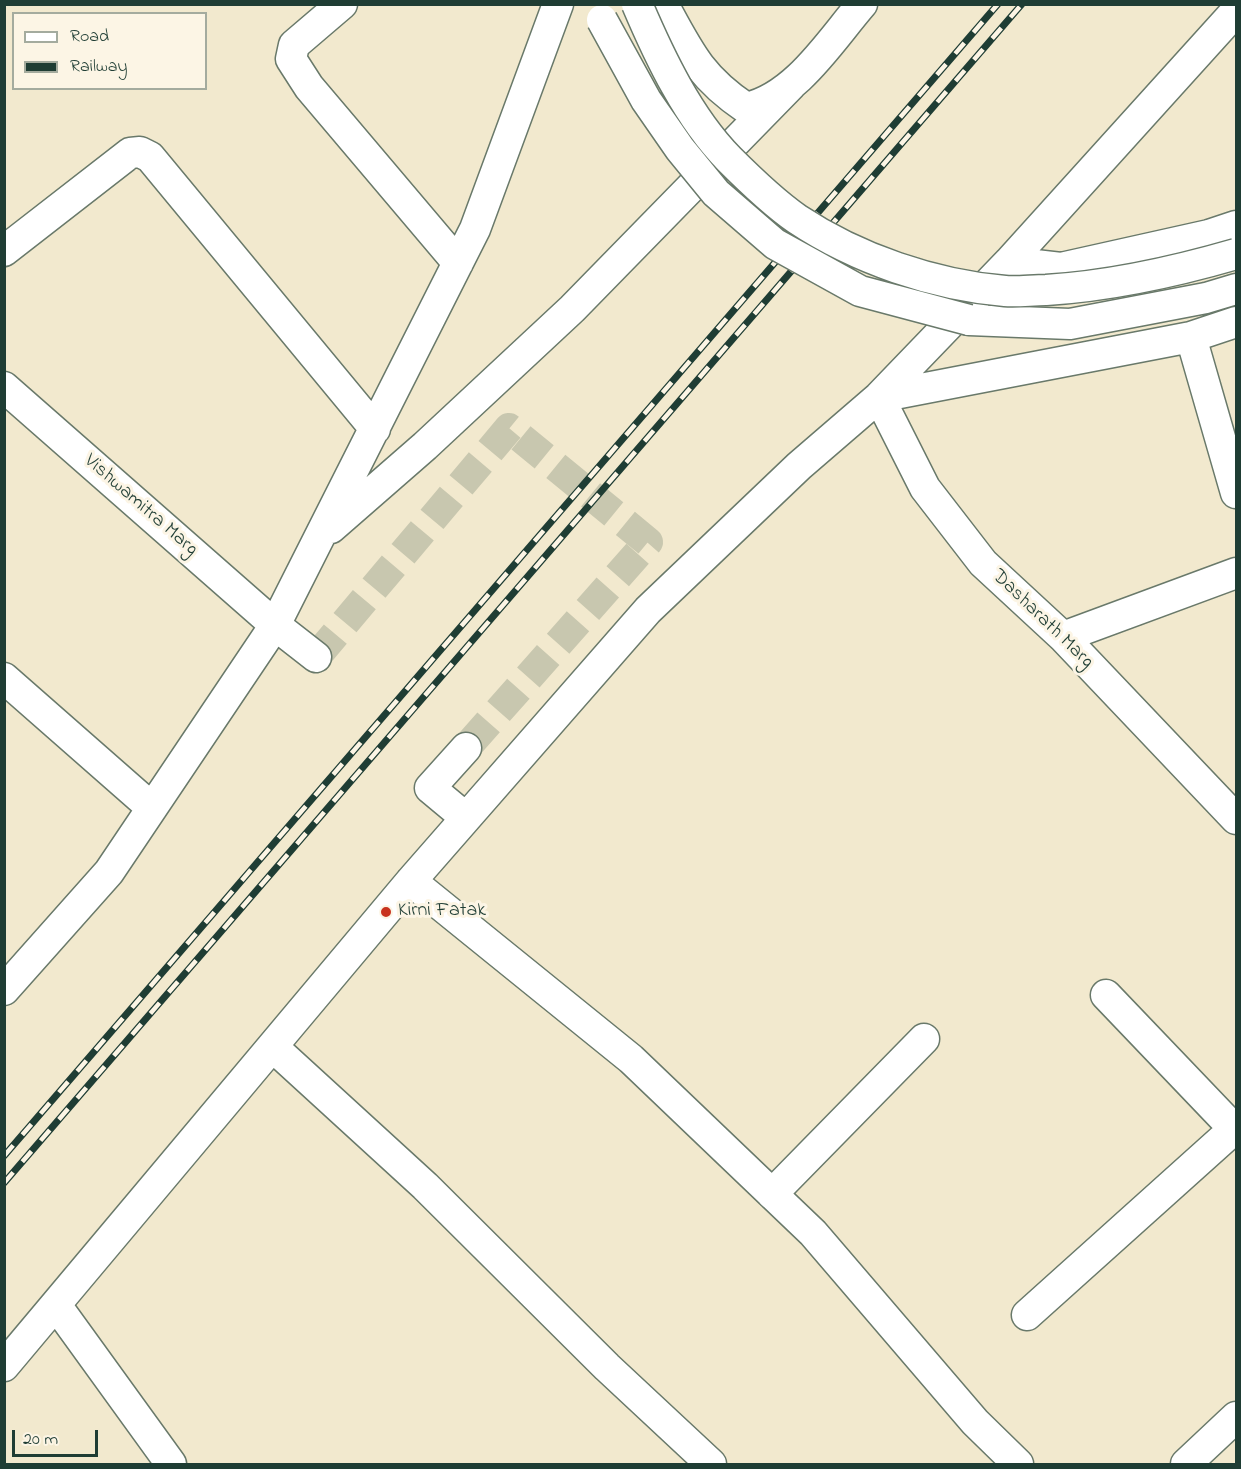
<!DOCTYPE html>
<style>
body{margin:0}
#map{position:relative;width:1241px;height:1469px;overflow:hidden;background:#f2e9ce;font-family:"Indie Flower",sans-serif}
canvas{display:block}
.frame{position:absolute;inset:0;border:6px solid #1f3d34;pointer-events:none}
.legend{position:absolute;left:12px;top:12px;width:195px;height:78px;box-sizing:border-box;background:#fcf5e5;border:2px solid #a4ab9e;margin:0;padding:8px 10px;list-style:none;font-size:18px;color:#1f3d34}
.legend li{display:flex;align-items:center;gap:12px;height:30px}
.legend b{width:30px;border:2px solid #a4ab9e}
.scale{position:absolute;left:12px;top:1430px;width:86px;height:27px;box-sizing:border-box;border:3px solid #1f3d34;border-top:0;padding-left:8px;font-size:18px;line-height:21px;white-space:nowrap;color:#1f3d34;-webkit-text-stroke:4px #fcf5e5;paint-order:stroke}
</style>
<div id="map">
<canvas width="1241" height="1469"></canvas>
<div class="frame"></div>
<ul class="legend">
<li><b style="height:8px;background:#fff"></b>Road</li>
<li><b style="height:8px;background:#1f3d34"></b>Railway</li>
</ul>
<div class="scale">20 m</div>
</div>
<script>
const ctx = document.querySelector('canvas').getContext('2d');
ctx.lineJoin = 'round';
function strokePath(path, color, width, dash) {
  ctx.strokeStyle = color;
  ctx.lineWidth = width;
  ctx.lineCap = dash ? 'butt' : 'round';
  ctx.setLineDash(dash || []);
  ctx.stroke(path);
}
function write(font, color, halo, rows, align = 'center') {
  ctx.font = font + ' "Indie Flower",sans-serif';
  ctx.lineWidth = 6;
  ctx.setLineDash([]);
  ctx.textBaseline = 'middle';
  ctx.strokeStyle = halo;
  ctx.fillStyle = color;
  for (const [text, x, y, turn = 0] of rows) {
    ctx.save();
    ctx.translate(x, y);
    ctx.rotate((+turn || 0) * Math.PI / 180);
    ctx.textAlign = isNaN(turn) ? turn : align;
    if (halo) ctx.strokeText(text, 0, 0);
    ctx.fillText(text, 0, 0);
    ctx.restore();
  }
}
strokePath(new Path2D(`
 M316 657 509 428 648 542 466 748`), '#c8c7af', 30, [30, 15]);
const minor = new Path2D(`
 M342 4 294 45 291 59 309 87 458 263
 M663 4C689 52 700 77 746 108 796 97 830 41 862 4
 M4 251 130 153 140 152 150 157 375 429
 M1009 262 1061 268 1209 235 1236 226
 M969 320 1070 324 1206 298 1236 289
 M1236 322 1191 337 879 397 925 488 983 563 1063 637 1236 819
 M1191 337 1236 493
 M4 387 275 625 316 657
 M331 528 425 446 572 309 791 85
 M1063 637 1236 573
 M4 678 152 808
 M466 748 430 788 466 818
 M411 881 631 1059 813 1233 975 1422 1018 1464
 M4 990 109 872 275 625 475 229 558 4
 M1106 995 1236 1131
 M273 1047 425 1186 607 1367 711 1464
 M772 1194 924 1039
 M56 1305 171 1464
 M1027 1315 1234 1129
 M4 1366 411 881 648 610 799 466 879 397 1009 262 1236 11
 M1186 1464 1236 1417`);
strokePath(minor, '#69796a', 33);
strokePath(minor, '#fff', 30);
const rail = new Path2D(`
 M4 1156 998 4
 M4 1183 1022 4`);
strokePath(rail, '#1f3d34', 7);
strokePath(rail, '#fcf5e5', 4.5, [14]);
const minorBridge = new Path2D(`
 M637 4C660 58 688 117 729 159 749 179 774 203 797 219 857 259 934 285 1005 291 1018 292 1032 290 1046 290 1111 286 1174 272 1236 254
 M602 20 646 100 680 149 716 193 775 244 860 291 969 320`);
strokePath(minorBridge, '#69796a', 33, []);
strokePath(minorBridge, '#fff', 30);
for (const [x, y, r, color] of [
 [386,912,6,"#c8321e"]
]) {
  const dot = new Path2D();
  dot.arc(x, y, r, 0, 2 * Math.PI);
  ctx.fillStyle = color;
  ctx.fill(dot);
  strokePath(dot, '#fcf5e5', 2);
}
write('20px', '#1f3d34', '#fcf5e5', [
 ["Vishwamitra Marg",140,506,41],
 ["Dasharath Marg",1042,620,44]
]);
write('20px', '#1f3d34', '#fcf5e5', [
 ["Kirni Fatak",398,912]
], 'left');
</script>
